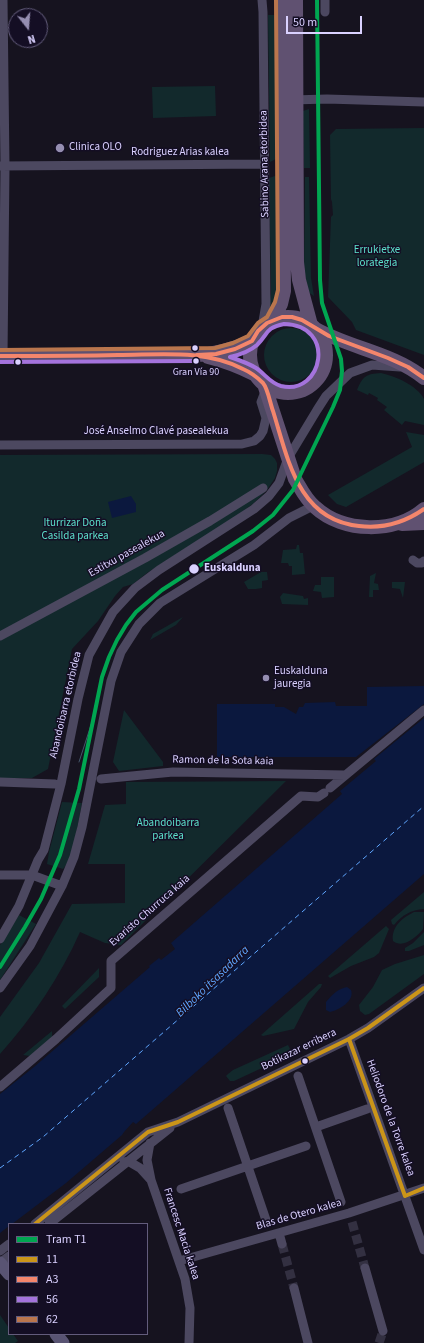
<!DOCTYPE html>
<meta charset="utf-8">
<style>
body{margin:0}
#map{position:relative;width:424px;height:1343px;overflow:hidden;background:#16131f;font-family:"Source Sans 3",sans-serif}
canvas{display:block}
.legend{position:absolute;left:8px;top:1223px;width:140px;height:112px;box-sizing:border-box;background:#140e24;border:1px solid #635c7c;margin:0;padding:5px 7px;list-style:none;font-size:12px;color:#dad1ff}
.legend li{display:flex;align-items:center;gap:8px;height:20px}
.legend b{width:20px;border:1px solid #635c7c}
.north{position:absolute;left:8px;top:8px;width:40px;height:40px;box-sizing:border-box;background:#140e24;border:1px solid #635c7c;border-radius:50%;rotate:163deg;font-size:11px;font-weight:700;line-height:16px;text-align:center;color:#dad1ff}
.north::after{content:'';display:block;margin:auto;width:14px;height:18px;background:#958eb1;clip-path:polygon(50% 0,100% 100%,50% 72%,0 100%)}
.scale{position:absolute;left:286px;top:16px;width:76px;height:18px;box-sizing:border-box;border:2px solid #dad1ff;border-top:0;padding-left:5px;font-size:12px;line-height:14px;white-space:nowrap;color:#dad1ff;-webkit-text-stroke:3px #140e24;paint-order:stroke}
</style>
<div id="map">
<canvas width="424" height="1343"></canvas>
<ul class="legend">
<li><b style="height:5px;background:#00a651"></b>Tram T1</li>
<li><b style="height:5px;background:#cb9519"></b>11</li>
<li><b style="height:5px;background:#f4866c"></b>A3</li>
<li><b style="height:5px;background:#a473dc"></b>56</li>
<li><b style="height:5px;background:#ba764d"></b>62</li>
</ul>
<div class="north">N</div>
<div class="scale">50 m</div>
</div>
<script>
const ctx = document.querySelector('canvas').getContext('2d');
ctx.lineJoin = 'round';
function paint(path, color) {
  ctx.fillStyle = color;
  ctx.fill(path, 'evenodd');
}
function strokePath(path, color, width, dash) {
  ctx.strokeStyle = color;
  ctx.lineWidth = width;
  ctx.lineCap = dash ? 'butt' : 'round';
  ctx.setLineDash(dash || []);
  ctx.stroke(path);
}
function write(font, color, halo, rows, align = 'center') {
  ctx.font = font + ' "Source Sans 3",sans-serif';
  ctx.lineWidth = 3;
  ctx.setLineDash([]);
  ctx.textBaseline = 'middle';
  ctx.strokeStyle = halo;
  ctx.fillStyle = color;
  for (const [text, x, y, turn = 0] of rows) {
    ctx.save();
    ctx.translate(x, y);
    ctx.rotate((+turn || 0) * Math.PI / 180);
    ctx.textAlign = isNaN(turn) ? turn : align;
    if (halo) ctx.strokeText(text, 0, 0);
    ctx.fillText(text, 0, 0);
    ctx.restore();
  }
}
paint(new Path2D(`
 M268 15H278V158L270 162Z
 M215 86 216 116 153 118 152 87Z
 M309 109 310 168H304L303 111Z
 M424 128V355L356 330 352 322 328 297 331 217 333 215 332 202 331 199 330 135 336 129Z
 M278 175V289C276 297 275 305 268 309L271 294 269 178Z
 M305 177H309L311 278 314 296 308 292 304 270Z
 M264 355a27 27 0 1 1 54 0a27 27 0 1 1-54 0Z
 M381 373C395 376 418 386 424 399 424 404 424 419 424 425L405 421 402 425 384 410 387 407 377 400 378 398 369 393 368 395 357 390C363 376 366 374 381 373Z
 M406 432 424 435V462L346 507 337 504 328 495 412 447Z
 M262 454 271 455 275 459 277 463V471L275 478 267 490 254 503 238 515 172 557 147 573 133 584 123 587 115 596 98 621 72 649 48 769 32 778H0V455Z
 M297 545H299L300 553H303L305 574 292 575V566H289L288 563H281L283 550 296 549Z
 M261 572H267L268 580 262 581V588L256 589H248L244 582Z
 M376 573 374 583 378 584 379 590H373V597H369L370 576Z
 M321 577H334V597L322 598 321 592 313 591 315 585H321Z
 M392 582H405L403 598 400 589 392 588Z
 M283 593 303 596 304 599 308 598V605L282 604 280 597Z
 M183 617 176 625 150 640 153 634Z
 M124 710 163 762V766L119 771 113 762Z
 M286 781 121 945 105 943 80 932C60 977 33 1017 0 1054V1017L39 963 72 904 125 903V864H88L105 805 126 804V782Z
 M62 802 82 803C79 817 73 861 63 869L47 864 49 852Z
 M424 892V909C411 910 402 915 394 925L392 924 391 920Z
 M414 912H424L423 929C417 937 403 949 393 941 391 927 402 918 414 912Z
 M19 915 36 924 0 980V945Z
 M386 926 389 929 379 953 374 957 351 966 330 978 328 976Z
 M424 932V945L409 951H405V948L413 943Z
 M424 955V974L369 1014 365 1015 360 1011 359 1005 373 987 382 970 395 964Z
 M99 968V977L65 1009 62 1006Z
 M319 984H322L321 987 308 1002 294 1029 263 1036 261 1035Z
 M52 1031V1038L30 1056 23 1055Z
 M288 1045 290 1049 277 1061 234 1081H230L226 1076 228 1074 233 1070Z
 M0 1315 9 1328V1334H13L18 1341 15 1343H0Z`), '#12292c');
paint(new Path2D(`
 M131 496 136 504V512L112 518 108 502Z
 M424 686V704L356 757H217V704H275V707H284L296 714 299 707H303L305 703 335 702 336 706H367V687Z
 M424 718V874L136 1124 133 1122 124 1132 122 1135 66 1183 12 1224H9V1226L0 1233V1094L34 1067 150 967 149 966 159 958 161 960 175 949 171 943 342 794 340 791 376 761 374 759Z
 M347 987 351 990C355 1001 339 1010 330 1012L326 1010V1002C332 995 337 989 347 987Z`), '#0b183e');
strokePath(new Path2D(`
 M0 1168 43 1137 424 806`), '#5fa6ff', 1, [5, 4]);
strokePath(new Path2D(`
 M352 1222 365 1268
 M282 1244 294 1288
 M379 1343 383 1331`), '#333041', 9, [9, 4.5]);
strokePath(new Path2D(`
 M262 0 263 12 266 304 262 327
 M325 12V0
 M292 100 327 99 424 102
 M0 166 264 164
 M3 356 5 166 3 0
 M0 445 242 444 254 441 260 436 263 431 266 418 261 402 266 389
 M413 560 417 563H422L424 561
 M0 636 145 558 210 521 263 488
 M101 779 173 772 345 775
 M0 782 55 784
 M330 788 424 710
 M0 875H32L62 886
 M0 939 19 906 38 860 44 850 61 784 78 699 89 655 113 612 135 588 159 570 254 509 269 496 279 483 288 458 317 410 326 396 350 373 372 365 400 367
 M0 988 30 946 62 886 74 857 82 827 111 681 121 652 139 624 160 603 254 545 289 518 313 506
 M349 1039 424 1250
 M298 1076 341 1202
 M0 1087 56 1039 111 988V961L301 796 318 797 324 793
 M228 1108 267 1223
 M316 1127 367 1109
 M150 1143 147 1160 151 1180 185 1279 190 1308 189 1343
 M124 1162 128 1161 140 1168 150 1179
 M181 1189 306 1146
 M35 1224 148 1132 178 1122 349 1039 368 1028 424 988
 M49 1224 170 1128
 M279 1233 282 1244
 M0 1251 9 1244
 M179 1261 349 1213 424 1188
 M0 1263 9 1256
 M365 1268 383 1331
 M294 1288 308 1343`), '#4c4860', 9);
strokePath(new Path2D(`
 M0 1263 9 1274
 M56 1334 63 1343`), '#595473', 13);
strokePath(new Path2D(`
 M296 0 297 262 299 280 311 325
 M250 355a38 38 0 1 1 76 0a38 38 0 1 1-76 0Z
 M272 321 281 304 284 291 282 0
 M316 329C350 348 393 353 424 378
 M0 356 197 355C218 354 234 349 252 341
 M208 357C225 361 240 367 256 375
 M264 384 295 479C301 489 306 500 315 507 343 533 395 534 424 509
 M402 524 424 523`), '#605171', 14);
strokePath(new Path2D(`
 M79 762 92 722`), '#44566a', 1);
strokePath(new Path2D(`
 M349 1039 405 1196 424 1188
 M35 1224 148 1132 178 1122 349 1039 368 1028 424 988`), '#cb9519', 4);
strokePath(new Path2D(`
 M197 355 216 354 235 349 252 341 258 331 267 323 282 317H292L302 320 329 336 388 358 408 367 424 378
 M0 356C39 356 79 356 118 355 160 355 204 349 243 369 250 372 257 377 263 383 268 389 270 403 273 411 288 459 298 520 359 526 383 529 404 523 424 509`), '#f4866c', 4);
strokePath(new Path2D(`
 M284 324C337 325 323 396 281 386 270 383 265 374 256 368 248 363 239 360 230 357 239 355 250 351 257 345 269 333 265 328 284 324Z
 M0 362 196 361`), '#a473dc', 4);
strokePath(new Path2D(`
 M0 350 215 348 233 343 248 336 258 323 267 317 275 302 278 290 276 0`), '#ba764d', 4);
strokePath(new Path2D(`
 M0 967 25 927 41 899 60 855 79 789 102 677 109 657 117 640 126 625 136 612 162 590 253 531 273 515 293 490 333 407 340 390 342 371 341 359 322 303 320 280 317 0`), '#00a651', 4);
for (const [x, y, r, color] of [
 [60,148,5,"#958eb1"],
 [195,348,3.5,"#dad1ff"],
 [196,361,3.5,"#dad1ff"],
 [18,362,3.5,"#dad1ff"],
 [194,569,5.5,"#dad1ff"],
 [266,678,4,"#958eb1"],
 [305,1061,3.5,"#dad1ff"]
]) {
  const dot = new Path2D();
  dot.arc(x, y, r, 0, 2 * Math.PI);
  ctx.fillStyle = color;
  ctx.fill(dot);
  strokePath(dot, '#140e24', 1.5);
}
write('10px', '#dad1ff', '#140e24', [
 ["Gran Vía 90",196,373]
]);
write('11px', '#dad1ff', '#140e24', [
 ["Clinica OLO",69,148],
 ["Euskalduna",274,672],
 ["jauregia",274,685]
], 'left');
write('11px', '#dad1ff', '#140e24', [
 ["Rodriguez Arias kalea",180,153],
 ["Sabino Arana etorbidea",265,164,-91],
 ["José Anselmo Clavé pasealekua",156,432],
 ["Estitxu pasealekua",127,554,-29],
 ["Abandoibarra etorbidea",66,705,-77],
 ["Ramon de la Sota kaia",223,761,1],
 ["Evaristo Churruca kaia",150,911,-41],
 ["Botikazar erribera",299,1050,-26],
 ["Heliodoro de la Torre kalea",390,1118,70],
 ["Blas de Otero kalea",299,1215,-16],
 ["Francesc Macia kalea",181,1234,72]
]);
write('11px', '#5ce0cb', '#140e24', [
 ["Errukietxe",377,251],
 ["lorategia",377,264],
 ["Iturrizar Doña",75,524],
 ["Casilda parkea",75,537],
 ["Abandoibarra",168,824],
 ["parkea",168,837]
]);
write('bold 11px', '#dad1ff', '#140e24', [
 ["Euskalduna",204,569]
], 'left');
write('italic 12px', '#5fa6ff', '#140e24', [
 ["Bilboko itsasadarra",213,982,-44]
]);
</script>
